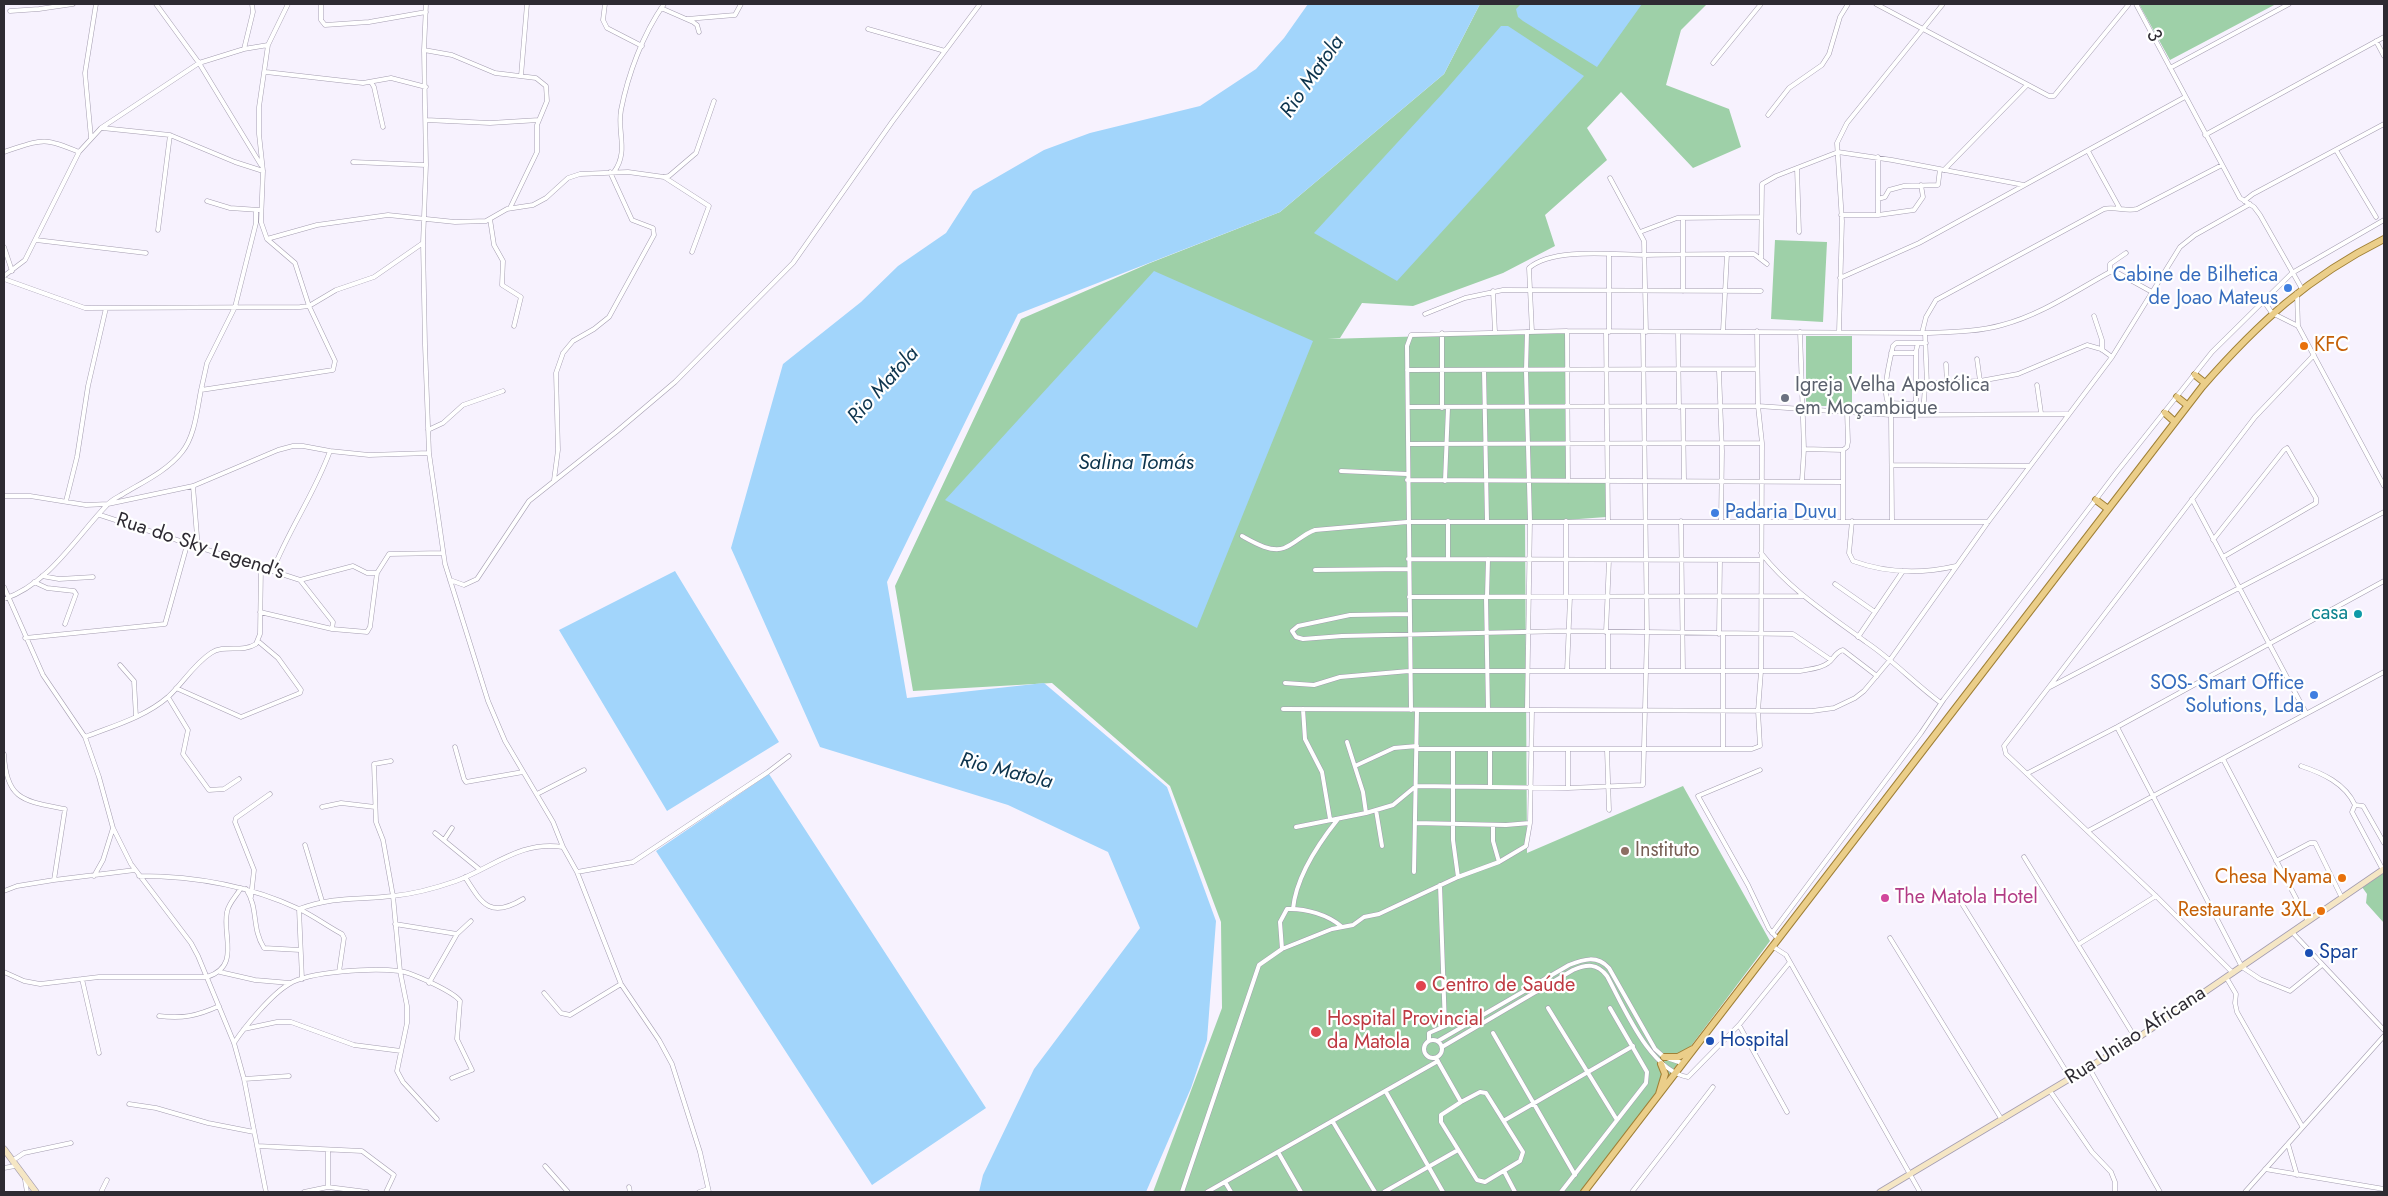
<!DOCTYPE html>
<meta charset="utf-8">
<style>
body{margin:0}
#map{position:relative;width:2388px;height:1196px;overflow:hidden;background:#f7f2fe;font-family:Jost,sans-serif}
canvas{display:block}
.frame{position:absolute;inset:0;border:5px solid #2e2b32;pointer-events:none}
</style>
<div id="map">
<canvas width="2388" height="1196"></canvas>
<div class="frame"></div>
</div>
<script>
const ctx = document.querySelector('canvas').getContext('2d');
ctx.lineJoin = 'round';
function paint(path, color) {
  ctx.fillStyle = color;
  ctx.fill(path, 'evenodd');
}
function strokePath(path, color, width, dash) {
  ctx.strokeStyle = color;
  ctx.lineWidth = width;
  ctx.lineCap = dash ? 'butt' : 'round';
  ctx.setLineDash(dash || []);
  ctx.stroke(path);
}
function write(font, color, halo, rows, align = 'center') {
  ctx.font = font + ' Jost,sans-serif';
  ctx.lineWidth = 4.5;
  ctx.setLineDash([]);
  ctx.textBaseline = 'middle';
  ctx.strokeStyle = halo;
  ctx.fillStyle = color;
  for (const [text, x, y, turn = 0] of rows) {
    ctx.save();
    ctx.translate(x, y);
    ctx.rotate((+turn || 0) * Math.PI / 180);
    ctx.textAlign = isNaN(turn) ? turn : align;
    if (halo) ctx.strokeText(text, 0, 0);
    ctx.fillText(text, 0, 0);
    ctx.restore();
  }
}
paint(new Path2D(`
 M1480 4H1707L1681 30 1666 85 1729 109 1741 147 1693 168 1621 92 1587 128 1607 160 1545 215 1555 246 1503 273 1413 306 1362 303 1340 338 1328 339 1566 332 1569 480 1606 482V517L1525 523 1527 853 1683 786 1770 941 1581 1192H1153L1222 1008 1221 922 1170 786 1052 683 913 691 895 586 1021 319 1150 263 1280 212 1444 74Z
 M2139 4H2276L2170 60Z
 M1775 240 1827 242 1823 322 1771 319Z
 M1806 336H1852V406H1806Z
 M2384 872V923L2366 903 2367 894 2362 887Z`), '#9ed0a8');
paint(new Path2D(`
 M1308 4H1480L1444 74 1280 212 1018 314 887 582 907 698 1044 683 1167 787 1216 921 1207 1040 1191 1088 1146 1192H979L983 1175 1034 1069 1140 928 1108 852 1008 805 820 747 731 548 783 364 861 302 898 266 946 233 973 191 1044 150 1090 133 1200 106 1256 69 1284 38Z
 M1521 4H1642L1597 67 1523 21 1518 17 1516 9Z
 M1501 26H1508L1584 76 1397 281 1314 233 1443 93Z
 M1154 271 1313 341 1197 628 945 500Z
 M675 571 779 742 667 811 559 630Z
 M769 774 986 1108 872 1185 656 851Z`), '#a2d5fb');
const street = new Path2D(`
 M156 4 199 63 261 165
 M321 4V20L325 25 369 22 426 12
 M426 4 424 50 426 165 423 243 425 345 429 453 445 564 488 701 505 741 553 822 563 847 577 872 621 984 659 1040 672 1064 700 1152 709 1192
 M605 4 603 20 607 28 642 46
 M1876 4 2049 96H2054L2129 4
 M2136 4 2240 198 2254 207 2260 215 2302 289
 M661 8 693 22 697 25 699 32
 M10 11 39 9 73 4
 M687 19 735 15 741 4
 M868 29 945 51
 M2376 41 2384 56
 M244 49 253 12 252 4
 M424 50 452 55 495 73 536 78 546 86 547 101 537 125V152L510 208
 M1713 63 1761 4
 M2170 68 2289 4
 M266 72 363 83 391 78 426 87
 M521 76 527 4
 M371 82 374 87 383 127
 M1768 115 1789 88 1822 65 1829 54 1840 17 1848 4
 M426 120 490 123 539 120
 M102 128 170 135 235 162 263 171
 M2205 135 2384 37
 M91 138 85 73 96 4
 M2336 150 2376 217
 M2088 151 2120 209
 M4 152C41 140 42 136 79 152
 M1878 157V199L1885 197 1889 190 1904 186 1938 185 1940 169
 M353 162 426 165
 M1797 168 1799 232
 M1944 170 2027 85
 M614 172C629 151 617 133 621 110 628 74 643 34 664 4
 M664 177 709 206 692 252
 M1610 178 1644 241 1646 332
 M1878 199V215L1914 210 1923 197 1921 185
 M207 201 230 208 259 210
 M2244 201 2253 194 2384 124
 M1841 215H1878
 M490 219 494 245 503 261 502 285 521 297 514 326
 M158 230 170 135
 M1640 232 1677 218 1761 217
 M267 239 317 225 388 215 455 222 486 221 507 209 533 205 546 198 568 178 580 174 628 172 664 177 669 176 696 153 714 101
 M36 240 146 253
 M4 247 12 271
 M1761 258 1762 184 1776 176 1838 152 1892 160 2024 185
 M2110 272V264L2126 253
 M4 276 25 260 79 152 101 128 199 63 244 49 268 45
 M1840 278 1919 243 2185 97
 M4 279 85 308 300 307 309 306 336 290 374 277 423 243
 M1493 291 1495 332
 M1683 291V218
 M2297 293 2298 326 2384 486
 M2263 300 2272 313 2298 326
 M1425 314 1465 298 1503 290 1761 291
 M2094 316 2102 340V350
 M1567 331 1568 481
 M1723 331 1727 254
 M1527 332 1526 371 1530 521 1527 710
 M1532 332 1529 268C1554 247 1615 255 1646 255 1682 254 1718 254 1754 254L1767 264
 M1606 332 1608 521
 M1609 332V255
 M1678 332 1679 407
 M1800 332 1804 449
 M1839 332 1842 221 1837 143 1847 123 1943 4
 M1922 333 1926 317 1936 300 2104 209C2115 206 2126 212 2137 209L2222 165
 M1925 333 1927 385
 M1918 343 1916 351V401L1914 404 1888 403C1882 390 1890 360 1893 346L1896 343H1926
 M1891 353H1916
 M1977 359 1980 381
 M1946 364 1947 384
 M1407 370 1757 369
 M1484 370 1487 521
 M1719 371 1722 451 1721 521
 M2037 385 2041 413
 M201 390 207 363 235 307 256 223V210
 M1408 407 1758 406 1891 415 2068 414
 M1683 407 1684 480
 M1442 408V333
 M1923 413 1925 387 1932 383 1980 381 2018 374 2087 345 2101 349 2112 357
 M1891 415 1892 520
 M428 430 443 423 463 405 503 391
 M1408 444 1762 443
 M1892 465 2030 466
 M1341 471 1407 474
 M554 480 558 450 556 373 563 353 573 341 594 329 609 317 654 235 653 228 632 220 610 172
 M1407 480 1843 482
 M1445 481 1448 408
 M1802 481 1804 449 1843 450
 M193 486 198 549
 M4 496H30L86 505 108 504 193 486 278 450 293 446H303L330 451 369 455 429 453
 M2192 499 2306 713
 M66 501 77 457 88 386 106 308
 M100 515 300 580 333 622 332 629
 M1448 521V559
 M1681 521 1683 671
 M1843 521V450L1847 447 1848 442 1847 411
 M1852 521 1849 553 1853 561C1886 573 1922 574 1956 566
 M1242 536C1253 542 1271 553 1284 548 1295 544 1303 534 1315 530L1407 522H1988
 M2213 540 2284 450 2287 448 2316 498V503L2223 557
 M1761 553C1790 590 1828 614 1866 642 1893 660 1915 684 1941 703
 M1408 559 1761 560
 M273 570C289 529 315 493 330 451
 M1315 570 1408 569
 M42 576 59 579 93 577
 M300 580 353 566 367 573H377L389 554 443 553
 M450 580 464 585 477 579 529 501 616 432 675 382 793 263 892 122 980 4
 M34 582 47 588 74 591 76 594 65 624
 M1835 584 1875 612
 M4 587 43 675 85 737 99 777 113 828 131 864 191 943 198 956 234 1043 244 1079 266 1192
 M1409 597 1802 596
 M1486 597 1488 710
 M1487 597 1488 559
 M1566 597V521
 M4 599C49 584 76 537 107 505 111 500 118 497 123 494 143 482 167 471 182 452 195 436 197 410 201 390L333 370 335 361 309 306 295 263 267 239 261 222 263 171 259 134V107L268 45 288 4
 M260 612 332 629 367 632 370 627 377 573
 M1409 614 1350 615 1298 626 1292 631 1296 637 1303 639 1342 636 1568 631 1793 634 1831 660
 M1606 632 1609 560
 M1719 634 1720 560
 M1723 634V749
 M1858 637 1903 571
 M25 638 165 624 187 545
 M120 665 134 681 136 717
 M1608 670V632
 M1567 671 1570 597
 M1285 683 1314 685 1340 677 1409 671H1800C1810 669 1820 669 1828 663 1834 659 1835 652 1843 650L1877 676
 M2050 687 2384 512
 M176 688 241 717 300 693 301 690 278 658 259 642
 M168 697 188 730 183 754 209 790 224 789 239 779
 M1283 709 1812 711 1834 708 1855 698 1864 691 1890 660 1988 522 2112 357 2180 247 2195 235 2250 204
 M1303 709 1305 739 1322 772 1330 819
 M1411 710 1407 346 1411 335 1567 331 1925 333C1951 332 1977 332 2002 325 2041 315 2075 291 2110 272H2116L2152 292
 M2117 727 2242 967 2260 979 2290 991 2322 965
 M85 737C113 726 145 717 168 697 183 683 194 664 211 653 224 644 242 653 256 644L260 634 261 567
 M1347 742 1363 792 1366 813
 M455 747 464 779 466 782 523 772
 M1417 749H1752L1760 746 1758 711 1761 671 1762 443 1758 406 1757 331
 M1453 749V840L1458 877
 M1607 750 1609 810
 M4 754C6 801 25 801 65 809L54 880
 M2223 759 2308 921
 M391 761 374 764 376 822 383 840 393 896 400 971 407 1006V1023L397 1071 403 1082 437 1119
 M1355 766 1394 748 1417 746
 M2301 766C2322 773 2345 783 2355 805
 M1760 770 1698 796 1748 885 1769 929 1778 939
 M2028 773 2117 727 2384 581
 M1490 787V750
 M1568 788V750
 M537 794 584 770
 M2355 805 2352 812 2383 870
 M2355 805 2363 806 2384 843
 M322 807 341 803 375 807
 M1376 810 1382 846
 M1415 823 1506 825 1530 823
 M1493 825V841L1499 862
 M1296 827 1366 813 1393 805 1416 786 1568 788 1643 785 1647 633 1643 332
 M2088 831 2384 672
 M435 833 479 869
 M444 840 452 828
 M305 845 322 901
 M2024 857 2136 1039
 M2276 861 2310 843H2315L2342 898
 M577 872 633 862 768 772 789 756
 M1414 872 1417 710
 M94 876 103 860 113 828
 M139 876C195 876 248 885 299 909 314 916 327 926 342 934L344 938 339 972
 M465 877C482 904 490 919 523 899
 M246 889C259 909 251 927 264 948L300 950
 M4 891 17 886 54 880 135 870
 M251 897 254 870 235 822 236 818 270 794
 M1959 899 2071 1079
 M299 909C336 896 356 900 393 896 413 894 436 888 456 881 492 868 521 840 563 847
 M299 909 302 979
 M1293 909C1296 877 1318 844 1338 819
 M395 924 457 934
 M2292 932 2384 1030
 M1772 933 1921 733 1944 699 2116 473 2212 352 2292 273 2384 220
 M1890 938 2002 1120
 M2079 944 2156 896
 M1772 946 1786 955 1920 1192
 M1282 949 1280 922 1287 909C1305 908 1329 915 1342 927
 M4 972 24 981 40 984 99 977H207C241 966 222 936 227 912 228 904 237 895 241 888
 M220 972 255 980 290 983
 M2233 973 2156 896 2006 754 2004 746 2255 417 2314 355
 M2226 977 2236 994 2235 1003 2237 1012 2302 1126
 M82 979 99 1053
 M429 983 457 934 471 921
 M544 993 561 1013 570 1015 621 984
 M1548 1008 1617 1120
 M159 1016C182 1019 197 1016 219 1006
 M1739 1025 1787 1112
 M244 1029 277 1022H291L354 1045 401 1051
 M1493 1033 1575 1175
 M1424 1049a9 9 0 1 1 18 0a9 9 0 1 1-18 0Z
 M1429 1041V1033L1445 1026 1440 885
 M1438 1041 1569 965C1584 959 1597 955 1609 968L1655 1049 1664 1057 1682 1063
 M234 1043C245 1026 272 994 289 984 310 971 373 968 399 971 411 972 454 992 460 1001L457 1039 472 1070 452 1078
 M1442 1047 1573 970C1587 964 1597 963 1607 976 1624 1007 1650 1071 1688 1077L1739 1025 1790 962
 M1436 1058 1461 1102 1441 1115V1122L1477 1180 1485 1182 1520 1161 1523 1152 1486 1093 1480 1092 1461 1102
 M2089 1068 2160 1192
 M244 1079 289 1076
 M2050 1091 2092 1152 2111 1172 2115 1182V1192
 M1386 1092 1443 1192
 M129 1104 156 1108 208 1123 254 1132
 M1505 1120 1633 1046
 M1333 1122 1375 1192
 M2288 1144 2297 1175
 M257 1146 362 1151 394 1175 386 1192
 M328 1150V1187
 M1278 1152 1301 1192
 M12 1161 24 1153 71 1143
 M545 1166 568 1192
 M4 1168 15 1166
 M2265 1169 2384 1189
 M1504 1171 1515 1192
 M25 1180 27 1192
 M1225 1182 1231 1192
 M629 1187 630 1192
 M101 1192 107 1180
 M304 1192 328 1187 367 1192
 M699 1192 708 1189
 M1182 1192 1259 965 1282 949 1332 929 1353 925 1364 917 1379 914 1458 877 1499 862 1526 846 1530 823 1532 710
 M1207 1192 1438 1061
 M1384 1192 1458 1150
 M1561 1192 1646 1083 1647 1072 1610 1008
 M1632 1192 1713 1087
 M2245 1192 2384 1036`);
const secondary = new Path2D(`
 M4 1149 36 1192
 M1880 1192 2136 1039 2384 869`);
const primary = new Path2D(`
 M2195 375 2205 383
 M2177 397 2187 405
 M2165 413 2175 422
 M2096 500 2108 509
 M1664 1057H1678L1693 1049
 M1659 1094 1665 1074 1661 1064
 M1584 1192 2202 387C2258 323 2308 277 2384 239`);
strokePath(street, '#a49db0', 5);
strokePath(secondary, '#a49db0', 7);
strokePath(primary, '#a08037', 8);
strokePath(street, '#fff', 4);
strokePath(secondary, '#f5e6c4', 5.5);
strokePath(primary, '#ebce89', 6);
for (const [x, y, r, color] of [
 [2288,288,5,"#3f7fe0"],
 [2304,346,5,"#e8710a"],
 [1785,398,5,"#6b7280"],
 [1715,513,5,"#3f7fe0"],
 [2358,614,5,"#0f9aa8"],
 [2314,695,5,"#3f7fe0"],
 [1625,851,5,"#8d6e63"],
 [2342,878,5,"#e8710a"],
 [1885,898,5,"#d1479c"],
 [2321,911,5,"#e8710a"],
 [2309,953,5,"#1a4fb4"],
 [1421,986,6,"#e0444e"],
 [1316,1032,6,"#e0444e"],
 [1710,1041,5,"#1a4fb4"]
]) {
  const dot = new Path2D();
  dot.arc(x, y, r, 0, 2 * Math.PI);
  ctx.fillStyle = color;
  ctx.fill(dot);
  strokePath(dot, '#fff', 2);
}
write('20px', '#2e2b32', '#fff', [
 ["3",2153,36,62],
 ["Rua do Sky Legend's",200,547,18],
 ["Rua Uniao Africana",2136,1036,-33]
]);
write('20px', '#366cbe', '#fff', [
 ["Cabine de Bilhetica",2278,276],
 ["de Joao Mateus",2278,299],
 ["Padaria Duvu",1725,513,"left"],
 ["SOS- Smart Office",2304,684],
 ["Solutions, Lda",2304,707]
], 'right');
write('20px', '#c56008', '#fff', [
 ["KFC",2314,346,"left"],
 ["Chesa Nyama",2332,878],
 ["Restaurante 3XL",2311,911]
], 'right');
write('20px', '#5b616d', '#fff', [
 ["Igreja Velha Apostólica",1795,386],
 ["em Moçambique",1795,409]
], 'left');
write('20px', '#0d838f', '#fff', [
 ["casa",2348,614]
], 'right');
write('20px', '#785e54', '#fff', [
 ["Instituto",1635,851]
], 'left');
write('20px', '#b23c85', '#fff', [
 ["The Matola Hotel",1895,898]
], 'left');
write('20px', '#164399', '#fff', [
 ["Spar",2319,953],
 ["Hospital",1720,1041]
], 'left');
write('20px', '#be3a42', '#fff', [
 ["Centro de Saúde",1432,986],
 ["Hospital Provincial",1327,1020],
 ["da Matola",1327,1043]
], 'left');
write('italic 21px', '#0d344d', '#fff', [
 ["Rio Matola",1313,77,-55],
 ["Rio Matola",884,386,-48],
 ["Salina Tomás",1136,464],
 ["Rio Matola",1006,772,14]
]);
</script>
